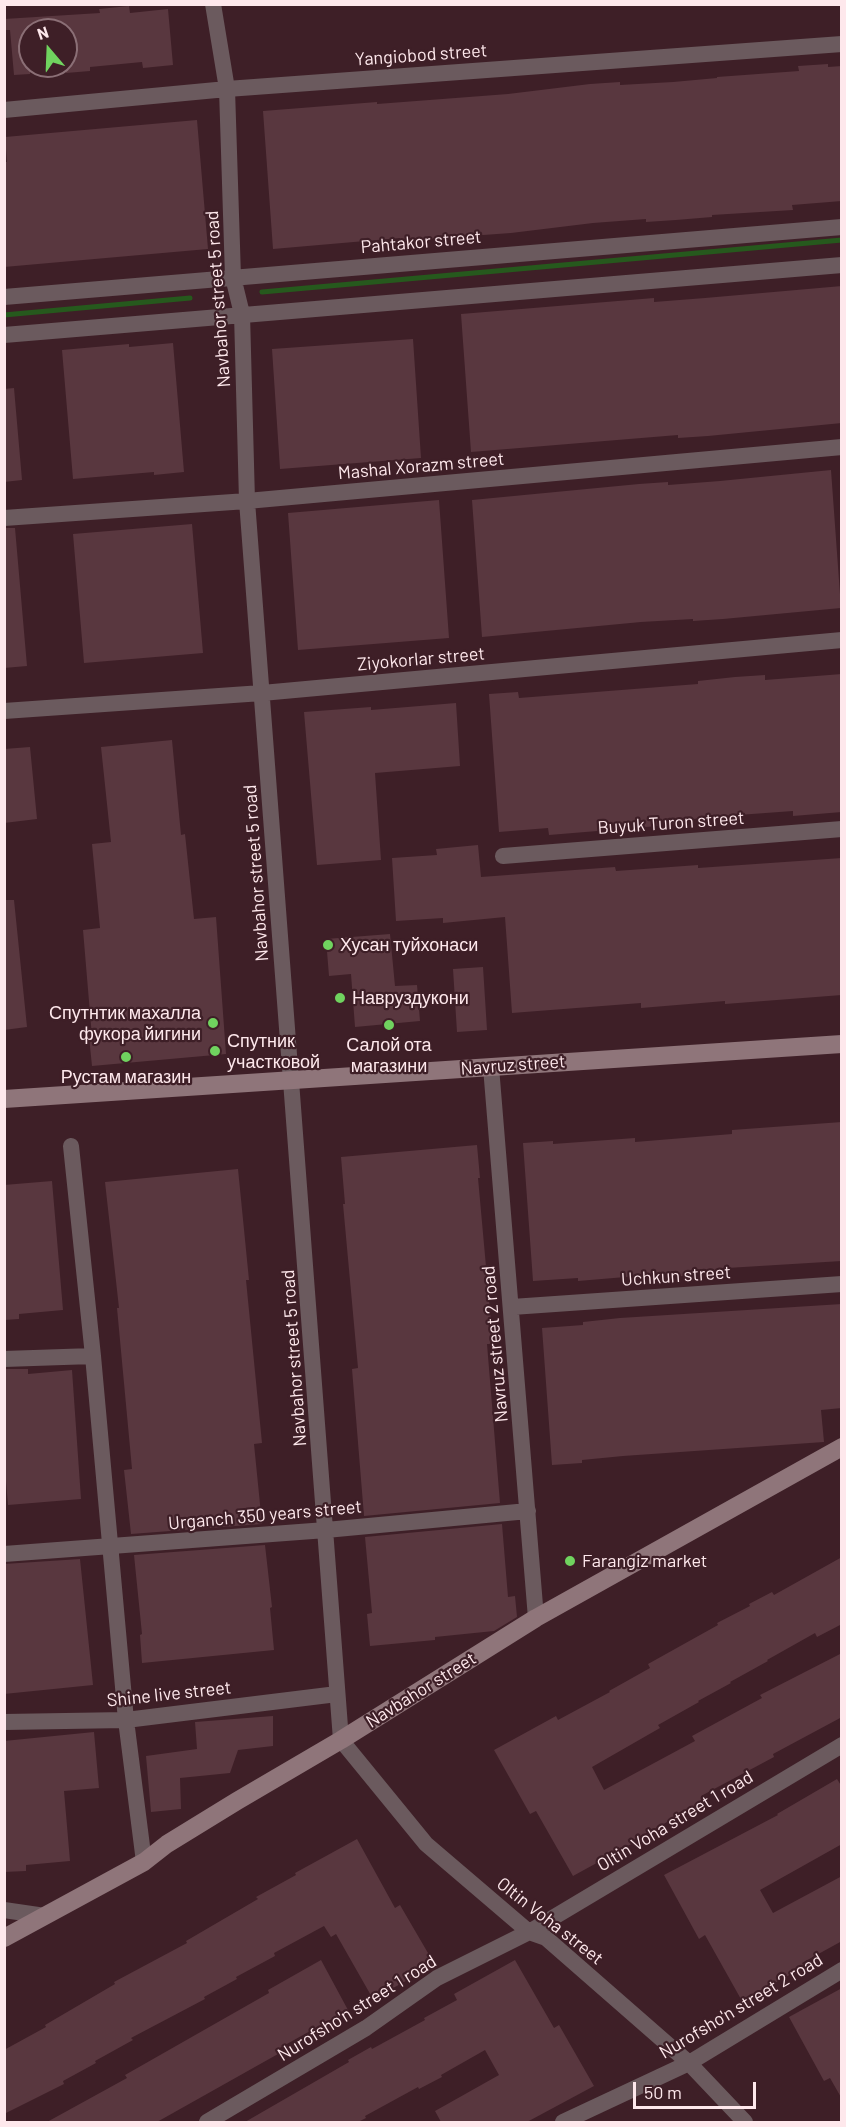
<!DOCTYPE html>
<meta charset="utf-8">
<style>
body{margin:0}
#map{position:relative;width:846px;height:2127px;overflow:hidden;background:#3e1f27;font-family:Barlow,sans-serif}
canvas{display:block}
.frame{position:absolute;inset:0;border:6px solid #fee8ec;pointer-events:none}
.north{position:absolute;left:18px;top:18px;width:60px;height:60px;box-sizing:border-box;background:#3e1f27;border:2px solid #8b6f76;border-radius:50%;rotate:341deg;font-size:16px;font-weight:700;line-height:24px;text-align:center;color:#fee8ec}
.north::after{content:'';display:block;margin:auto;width:21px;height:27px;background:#70d35f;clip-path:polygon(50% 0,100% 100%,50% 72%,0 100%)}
.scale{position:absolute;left:633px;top:2082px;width:123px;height:27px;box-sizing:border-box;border:3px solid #fee8ec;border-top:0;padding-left:8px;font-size:18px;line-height:21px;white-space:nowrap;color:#fee8ec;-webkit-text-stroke:4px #3e1f27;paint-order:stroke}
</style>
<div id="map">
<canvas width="846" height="2127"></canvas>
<div class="frame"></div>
<div class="north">N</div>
<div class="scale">50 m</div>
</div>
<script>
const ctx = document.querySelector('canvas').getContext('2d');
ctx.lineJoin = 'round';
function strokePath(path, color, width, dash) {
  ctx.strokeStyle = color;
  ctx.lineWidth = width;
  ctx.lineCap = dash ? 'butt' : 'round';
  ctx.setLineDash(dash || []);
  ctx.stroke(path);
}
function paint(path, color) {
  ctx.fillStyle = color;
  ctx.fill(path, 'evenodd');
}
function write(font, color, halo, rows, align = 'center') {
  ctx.font = font + ' Barlow,sans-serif';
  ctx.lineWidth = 4.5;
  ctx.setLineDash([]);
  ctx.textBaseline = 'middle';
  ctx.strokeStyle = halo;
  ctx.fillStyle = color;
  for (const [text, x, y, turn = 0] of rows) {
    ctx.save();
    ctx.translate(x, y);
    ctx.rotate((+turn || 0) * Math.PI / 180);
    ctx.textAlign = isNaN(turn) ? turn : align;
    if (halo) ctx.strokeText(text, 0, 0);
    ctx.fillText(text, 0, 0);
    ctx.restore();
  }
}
strokePath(new Path2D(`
 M262 292 842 240
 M4 315 190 298`), '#26591d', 5);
paint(new Path2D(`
 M129 6 130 13 168 9 173 65 143 68 142 62 90 67V71L66 73V30H30V74L14 75 10 30H4V19L100 13 99 9Z
 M828 64V67L842 66V201L792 205 793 210 712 215V217L676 220 646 222V219L593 223 511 233 400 241V238L273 249 263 111 377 102V104L508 94 590 84 620 82V85L673 82 717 78V77L799 71 798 66Z
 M197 120 208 249 4 267V162H7L5 137Z
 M842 286V423L708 436 678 438V435L471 452 461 314 654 298V302L705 298Z
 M413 339 421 458 280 469 272 349Z
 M173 343 184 472 154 475V472L73 479 62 350 129 344V347Z
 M14 388 22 480 4 482V389Z
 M831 470 841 608 723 619 693 621V619L641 622 482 637 472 500 639 484 668 482V485L720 481Z
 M439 500 449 638 298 650 288 513Z
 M192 524 203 653 84 663 73 534Z
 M4 528H15L27 666 4 668Z
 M842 674V812L793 816V811L738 815 693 819 694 823 549 835 548 828 499 832 489 694 518 692 519 698 698 684V681L735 677 765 675V680Z
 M456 703 460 766 375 773 381 860 317 865 304 712 371 707V710Z
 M172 740 181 835 185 834 194 919 216 917 226 1054 92 1066 89 1037H92L83 930 100 928 92 844 111 842 101 747Z
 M30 747 37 819 4 823V749Z
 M478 845 481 877 615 867 616 871 698 865V868L842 858V995L725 1004V1001L641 1008V1003L512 1013 505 917 443 923V918L396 921 392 858 437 855 436 849Z
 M4 900H14L27 1027 4 1030Z
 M390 934 395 986 417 985 420 1021 355 1027 351 974 329 976 326 939Z
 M483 967 487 1030 457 1032 453 969Z
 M842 1122V1261L727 1268V1272L661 1278V1274L578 1281V1278L533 1281 523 1143 553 1141V1144L635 1138V1142L732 1134V1130Z
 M477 1145 480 1178H478L493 1344H487L500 1503 364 1516 352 1369 358 1368 343 1204H345L341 1157Z
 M238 1169 249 1280H246L262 1443 254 1444 262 1524 131 1534 124 1470 132 1469 117 1308H119L105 1182Z
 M52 1181 63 1310 19 1314V1319L4 1320V1185Z
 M842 1304V1408L821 1410 824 1442 623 1456 582 1460V1463L552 1465 542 1328 583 1325V1322L620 1318Z
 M4 1369H28V1374L72 1370 81 1499 8 1505 4 1458Z
 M502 1524 508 1597 515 1596 517 1617 494 1631 435 1637V1640L370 1646 367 1614 372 1613 365 1537Z
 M265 1545 272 1607 270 1608 274 1650 142 1663 140 1635 142 1634 134 1555Z
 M842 1557V1624L817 1637 815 1633 767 1660 768 1661 730 1682 731 1683 698 1701 699 1702 658 1725 660 1728 592 1767 604 1790 695 1741 692 1736 762 1698 760 1695 842 1653V1717L773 1754 774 1757 701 1796 704 1802 634 1840 635 1842 573 1876 536 1811 530 1814 494 1750 556 1716 558 1720 610 1692 609 1691 650 1668 648 1664 718 1625 717 1623 750 1606 749 1604 772 1592 774 1595Z
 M80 1559 93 1685 4 1694V1564Z
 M273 1716V1746L238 1750 230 1773 180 1778 181 1809 151 1812 146 1756 197 1749 195 1722Z
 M94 1732 99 1788 64 1791 70 1861 26 1865V1871L4 1872V1741Z
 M837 1779 842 1787V1844L760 1890 773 1913 842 1876V1941L802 1963 804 1967 742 2001 705 1935 699 1939 664 1875 778 1815 777 1814Z
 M357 1839 395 1908 400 1905 435 1965 373 1999 336 1934 331 1937 324 1926 274 1953 275 1956 236 1977 237 1979 204 1997 205 1999 131 2038 133 2040 95 2061 96 2063 63 2081 64 2084 4 2114V2050L46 2027 45 2025 115 1984 114 1982 187 1943 186 1941 258 1899 256 1897 296 1875 295 1873Z
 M321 1960 348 2010 276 2050 278 2054 157 2122H47L127 2078 125 2075 269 1993 268 1990Z
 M515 1960 554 2028 559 2025 594 2086 527 2122H441L435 2111 499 2075 485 2050 441 2075 442 2077 419 2089 418 2087 365 2116 366 2118 358 2122H245L349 2062 348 2060 371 2047 372 2049 425 2020 424 2018 457 2000 454 1994Z
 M842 1988V2099L830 2078 824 2081 789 2017Z`), '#59373f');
strokePath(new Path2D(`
 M213 4 227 89 233 277 242 314 247 501 341 1740 426 1844 529 1932 546 1938 689 2063 745 2122
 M4 110 227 89 842 44
 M4 297 842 227
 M4 335 842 265
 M4 518 247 501 842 447
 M4 711 262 693 842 640
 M503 856 842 829
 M491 1067 536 1618
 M71 1146 93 1356 126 1720 144 1862
 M512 1307 842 1284
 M4 1359 93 1356
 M4 1554 326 1530 528 1511
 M4 1722 126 1720 337 1694
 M4 1910 45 1916
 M207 2122 366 2028 437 1978 529 1932 842 1745
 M563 2122 689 2063 842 1970`), '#6b5a5e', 16);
strokePath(new Path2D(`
 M4 1099 842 1044
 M4 1938 144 1862 167 1844 237 1801 341 1740 536 1618 842 1447`), '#8f757a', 18);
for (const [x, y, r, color] of [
 [328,945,6,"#70d35f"],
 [340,998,6,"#70d35f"],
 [213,1023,6,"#70d35f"],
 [389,1025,6,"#70d35f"],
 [215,1051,6,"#70d35f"],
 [126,1057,6,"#70d35f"],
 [570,1561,6,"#70d35f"]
]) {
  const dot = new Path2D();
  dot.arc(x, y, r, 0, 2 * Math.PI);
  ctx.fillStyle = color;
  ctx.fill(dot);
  strokePath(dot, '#3e1f27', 2);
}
write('18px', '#fee8ec', '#3e1f27', [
 ["Yangiobod street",421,55,-4],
 ["Pahtakor street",421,242,-5],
 ["Navbahor street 5 road",218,299,-94],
 ["Mashal Xorazm street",421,466,-5],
 ["Ziyokorlar street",421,659,-5],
 ["Buyuk Turon street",671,823,-4],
 ["Navbahor street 5 road",256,873,-94],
 ["Navruz street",513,1065,-4],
 ["Uchkun street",676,1276,-4],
 ["Navruz street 2 road",495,1344,-95],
 ["Navbahor street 5 road",294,1358,-94],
 ["Urganch 350 years street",265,1515,-5],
 ["Navbahor street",421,1690,-32],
 ["Shine live street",169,1694,-6],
 ["Oltin Voha street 1 road",675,1821,-31],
 ["Oltin Voha street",550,1921,38],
 ["Nurofsho'n street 2 road",741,2006,-31],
 ["Nurofsho'n street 1 road",357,2008,-32]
]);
write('18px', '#fee8ec', '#3e1f27', [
 ["Хусан туйхонаси",340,945],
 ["Навруздукони",352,998],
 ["Спутнтик махалла",201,1013,"right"],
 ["фукора йигини",201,1034,"right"],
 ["Спутник",227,1041],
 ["участковой",227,1062],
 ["Салой ота",389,1045,"center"],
 ["магазини",389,1066,"center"],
 ["Рустам магазин",126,1077,"center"],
 ["Farangiz market",582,1561]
], 'left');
</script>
